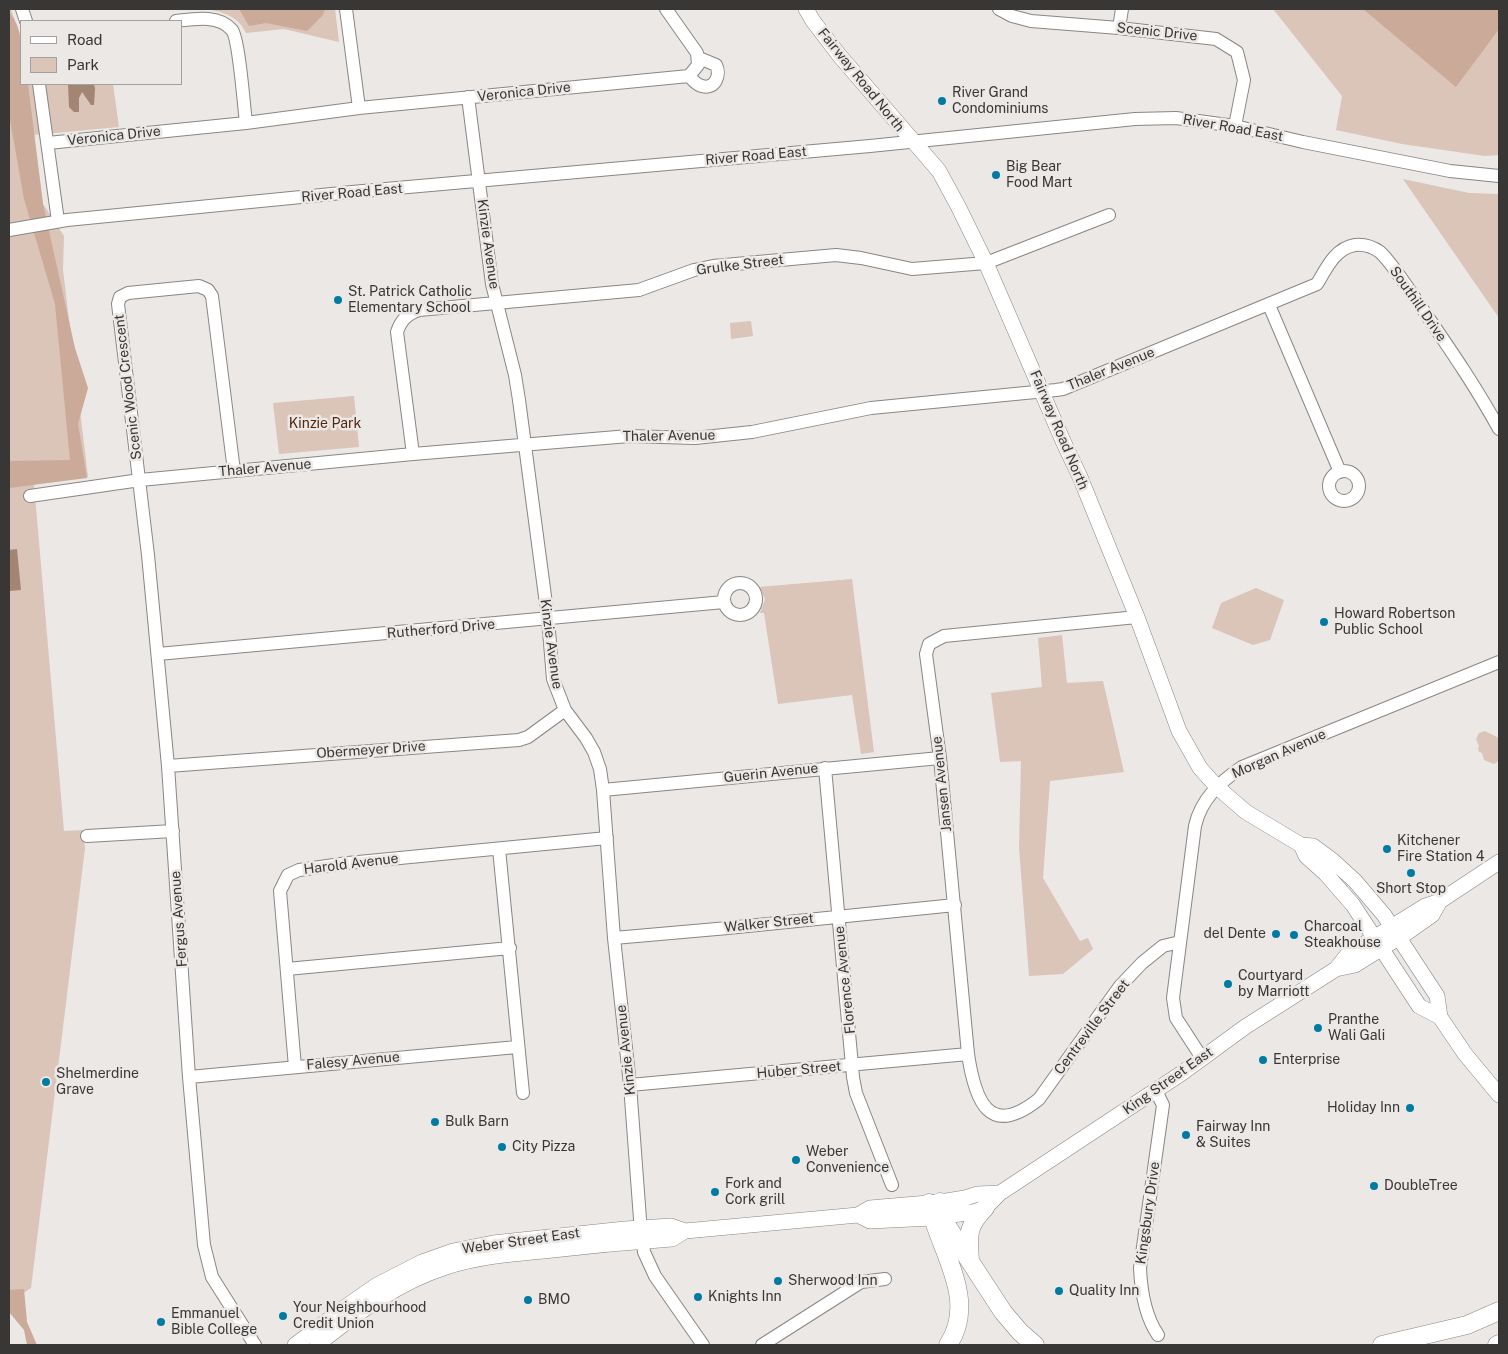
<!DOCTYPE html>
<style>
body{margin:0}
#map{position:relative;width:1508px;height:1354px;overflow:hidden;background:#ebe8e6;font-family:"Public Sans",sans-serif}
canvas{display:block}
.frame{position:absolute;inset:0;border:10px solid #383736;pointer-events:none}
.legend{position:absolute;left:20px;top:20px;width:162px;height:65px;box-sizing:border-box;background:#ebe8e6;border:1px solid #a3a1a0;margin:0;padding:6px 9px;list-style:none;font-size:15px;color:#383736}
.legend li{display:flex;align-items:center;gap:10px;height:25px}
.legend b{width:25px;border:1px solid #a3a1a0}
</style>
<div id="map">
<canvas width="1508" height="1354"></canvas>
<div class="frame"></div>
<ul class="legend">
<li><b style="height:6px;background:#fff"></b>Road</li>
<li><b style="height:14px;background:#dbc4b8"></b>Park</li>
</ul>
</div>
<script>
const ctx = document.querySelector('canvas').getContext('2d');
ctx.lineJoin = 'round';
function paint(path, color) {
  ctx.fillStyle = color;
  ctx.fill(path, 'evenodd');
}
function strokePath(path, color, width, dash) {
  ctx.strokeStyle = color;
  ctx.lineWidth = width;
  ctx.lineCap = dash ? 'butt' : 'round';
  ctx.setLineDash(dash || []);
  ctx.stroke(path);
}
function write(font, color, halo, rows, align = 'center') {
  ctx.font = font + ' "Public Sans",sans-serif';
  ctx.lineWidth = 5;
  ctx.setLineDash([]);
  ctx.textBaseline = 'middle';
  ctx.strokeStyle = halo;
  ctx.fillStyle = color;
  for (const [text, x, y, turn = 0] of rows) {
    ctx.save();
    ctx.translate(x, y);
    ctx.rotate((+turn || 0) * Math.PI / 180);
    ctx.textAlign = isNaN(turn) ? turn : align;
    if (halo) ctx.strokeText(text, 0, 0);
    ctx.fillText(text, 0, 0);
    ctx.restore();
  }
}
paint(new Path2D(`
 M9 9H11L21 40V84H113L119 127 34 135 43 204 64 236 63 270 88 477 34 484 64 831 83 830 85 848 31 1288 9 1303Z
 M207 9H335L339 42 284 29 246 33C239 17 224 12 207 9Z
 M1273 9H1499V155L1485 156 1402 144 1336 130 1342 96Z
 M1403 179 1469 193 1499 194V318Z
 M751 321 753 336 731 339 730 323Z
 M354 396 359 447 279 454 273 403Z
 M852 579 874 752 861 754 852 695 778 704 764 613H760L765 599 759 587Z
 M1256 588 1284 600 1270 640 1253 645 1212 628 1221 603Z
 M1062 635 1067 683 1103 681 1124 772 1050 781 1043 878 1080 941 1088 938 1093 949 1063 974 1029 976 1019 848 1021 761 1000 762 991 693 1042 687 1038 638Z
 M1485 731 1499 738V761L1494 764 1484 760 1482 753 1479 752 1478 748 1479 746 1476 739 1479 733Z`), '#dbc4b8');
paint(new Path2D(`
 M239 9H325L323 15 307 31 266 23 249 26Z
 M1363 9H1499V29L1456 87Z
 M9 12C26 31 21 60 21 84H28L43 204 75 348 88 388 78 424 87 478 9 488V461L70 460 55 304 24 199 9 114Z
 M24 1289 27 1322 37 1345H27L24 1330 9 1312V1290Z`), '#cbaa99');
paint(new Path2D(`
 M68 84H94L95 89 94 105H91L82 92 79 98V112H74L69 107Z
 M17 549 21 590 9 591V550Z`), '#a48574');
const minor = new Path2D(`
 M22 9 26 21
 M346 9 359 108
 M999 9 1012 16 1031 21 1119 28 1216 39 1237 52 1244 80 1235 126
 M176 21C193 19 219 14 232 30 239 39 244 107 246 123
 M1119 28 1122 9
 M689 76C693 80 696 85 702 86 715 90 721 75 716 65L699 58
 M39 84 58 221
 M468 97 492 284 515 375 519 400 548 619 553 679 565 710 586 738 594 752 600 769 603 790 614 938 630 1085 640 1219 644 1252 655 1276 703 1345
 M48 143 246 123 359 108 689 76 698 65 697 53 666 9
 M9 230 67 220 352 192 870 146 1135 119 1176 118 1235 126 1303 142 1450 171 1499 176
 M1269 305 1340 472
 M413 454 397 332C401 320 407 314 419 310L639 290 694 270 713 266 836 255 861 258 912 269 986 263 1109 215
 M234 471 212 296 208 290 199 286 128 293 120 297 118 304 148 555 168 766 189 1077 204 1245 212 1277 255 1345
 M1329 486a15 15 0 1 1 30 0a15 15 0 1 1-30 0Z
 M30 496 140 480 413 454 629 436 695 438 752 432 871 408 1056 390 1063 389 1317 284C1326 269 1335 248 1355 245 1364 244 1373 247 1380 252 1392 263 1409 290 1419 304 1447 345 1475 385 1499 429
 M724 599a16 16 0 1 1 32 0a16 16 0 1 1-32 0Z
 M1137 617 944 636 929 644 926 654 940 758 968 1054C975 1101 989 1139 1039 1099L1120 986 1142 963 1163 946 1180 942
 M158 654 724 602
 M168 766 519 740 528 737 565 710
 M825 768 853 1077 856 1093 892 1185
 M603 790 940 758
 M87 836 173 831
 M499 849 523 1093
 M614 938 728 928 955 905
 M287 969 510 948
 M1202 1058 1176 1018 1173 998 1195 826C1201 799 1220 782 1242 767L1499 662
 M295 1067 280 891 288 875 299 870 348 863 607 838
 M189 1077 517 1047
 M630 1085 968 1054
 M1156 1091 1163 1105 1140 1268C1141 1291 1145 1316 1158 1335
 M762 1345 861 1282 885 1279`);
const major = new Path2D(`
 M806 9 813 21 839 55 939 171 958 206 986 263 1063 441 1080 477 1137 617 1179 731 1200 768 1217 787 1246 812 1301 845 1306 856 1326 874 1353 905 1419 1006 1440 1017
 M1301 845 1313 846 1332 860 1355 881 1384 915 1437 996 1440 1017 1465 1054 1499 1095
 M1336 969 1355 965 1408 932 1432 915 1440 901
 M858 1215 870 1221 932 1218 973 1212 985 1208 1000 1193 1182 1073 1245 1027 1336 969 1348 954 1425 906 1440 901 1499 862
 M295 1345 344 1308 377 1285 422 1262 453 1251 493 1243 625 1229 671 1226 685 1231
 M317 1345C356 1314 398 1282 446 1267 477 1257 510 1254 543 1251 586 1246 629 1242 672 1239L685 1231 858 1215 870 1208 940 1202 965 1198 978 1194 1000 1193`);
const highway = new Path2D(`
 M940 1202 947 1226 1003 1312 1020 1332 1035 1345
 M929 1203C938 1249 979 1299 948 1345
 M970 1260C968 1235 967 1226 985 1208
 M1382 1345 1467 1325 1499 1311
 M1497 1345 1499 1344`);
strokePath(minor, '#898684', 14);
strokePath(major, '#898684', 16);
strokePath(highway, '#898684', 19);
strokePath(minor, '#fff', 12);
strokePath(major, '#fff', 15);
strokePath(highway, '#fff', 18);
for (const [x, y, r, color] of [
 [942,101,5,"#027ba3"],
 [996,175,5,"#027ba3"],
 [338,300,5,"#027ba3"],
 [1324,622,5,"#027ba3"],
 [1387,849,5,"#027ba3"],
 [1411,873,5,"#027ba3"],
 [1276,934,5,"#027ba3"],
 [1294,935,5,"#027ba3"],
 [1228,984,5,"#027ba3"],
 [1318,1028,5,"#027ba3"],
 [1263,1060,5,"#027ba3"],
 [46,1082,5,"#027ba3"],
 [1410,1108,5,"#027ba3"],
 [435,1122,5,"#027ba3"],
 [1186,1135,5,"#027ba3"],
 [502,1147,5,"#027ba3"],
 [796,1160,5,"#027ba3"],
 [1374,1186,5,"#027ba3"],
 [715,1192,5,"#027ba3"],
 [778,1281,5,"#027ba3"],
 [1059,1291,5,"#027ba3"],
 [698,1297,5,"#027ba3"],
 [528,1300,5,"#027ba3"],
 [283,1316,5,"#027ba3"],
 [161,1322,5,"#027ba3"]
]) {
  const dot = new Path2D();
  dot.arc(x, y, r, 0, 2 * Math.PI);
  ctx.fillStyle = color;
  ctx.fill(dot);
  strokePath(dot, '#ebe8e6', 2);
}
write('14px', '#383736', '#ebe8e6', [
 ["Scenic Drive",1157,32,6],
 ["Fairway Road North",861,80,51],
 ["Veronica Drive",524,92,-6],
 ["River Road East",1233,128,10],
 ["Veronica Drive",114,136,-6],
 ["River Road East",756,156,-5],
 ["River Road East",352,193,-5],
 ["Kinzie Avenue",488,244,82],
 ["Grulke Street",740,265,-7],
 ["Southill Drive",1418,304,55],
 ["Thaler Avenue",1111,369,-22],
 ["Scenic Wood Crescent",128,387,-97],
 ["Fairway Road North",1059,430,67],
 ["Thaler Avenue",669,436,-1],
 ["Thaler Avenue",265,468,-5],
 ["Rutherford Drive",441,629,-5],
 ["Kinzie Avenue",551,644,82],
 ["Obermeyer Drive",371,750,-4],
 ["Morgan Avenue",1279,754,-24],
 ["Guerin Avenue",771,773,-6],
 ["Jansen Avenue",942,784,-96],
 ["Harold Avenue",351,864,-7],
 ["Fergus Avenue",179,919,-94],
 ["Walker Street",769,923,-6],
 ["Florence Avenue",845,980,-96],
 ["Centreville Street",1092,1027,-53],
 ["Kinzie Avenue",626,1050,-96],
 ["Falesy Avenue",353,1061,-5],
 ["Huber Street",799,1070,-5],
 ["King Street East",1168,1081,-35],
 ["Kingsbury Drive",1148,1213,-82],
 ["Weber Street East",521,1241,-8]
]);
write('14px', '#383736', '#ebe8e6', [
 ["River Grand",952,93],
 ["Condominiums",952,109],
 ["Big Bear",1006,167],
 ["Food Mart",1006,183],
 ["St. Patrick Catholic",348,292],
 ["Elementary School",348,308],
 ["Howard Robertson",1334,614],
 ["Public School",1334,630],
 ["Kitchener",1397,841],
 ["Fire Station 4",1397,857],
 ["Short Stop",1411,889,"center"],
 ["Charcoal",1304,927],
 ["Steakhouse",1304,943],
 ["del Dente",1266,934,"right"],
 ["Courtyard",1238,976],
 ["by Marriott",1238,992],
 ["Pranthe",1328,1020],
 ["Wali Gali",1328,1036],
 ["Enterprise",1273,1060],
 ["Shelmerdine",56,1074],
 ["Grave",56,1090],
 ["Holiday Inn",1400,1108,"right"],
 ["Bulk Barn",445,1122],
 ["Fairway Inn",1196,1127],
 ["& Suites",1196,1143],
 ["City Pizza",512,1147],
 ["Weber",806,1152],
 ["Convenience",806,1168],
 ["Fork and",725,1184],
 ["Cork grill",725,1200],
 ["DoubleTree",1384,1186],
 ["Sherwood Inn",788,1281],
 ["Quality Inn",1069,1291],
 ["Knights Inn",708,1297],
 ["BMO",538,1300],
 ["Your Neighbourhood",293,1308],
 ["Credit Union",293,1324],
 ["Emmanuel",171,1314],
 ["Bible College",171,1330]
], 'left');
write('14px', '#54280c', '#ebe8e6', [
 ["Kinzie Park",325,424]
]);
</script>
